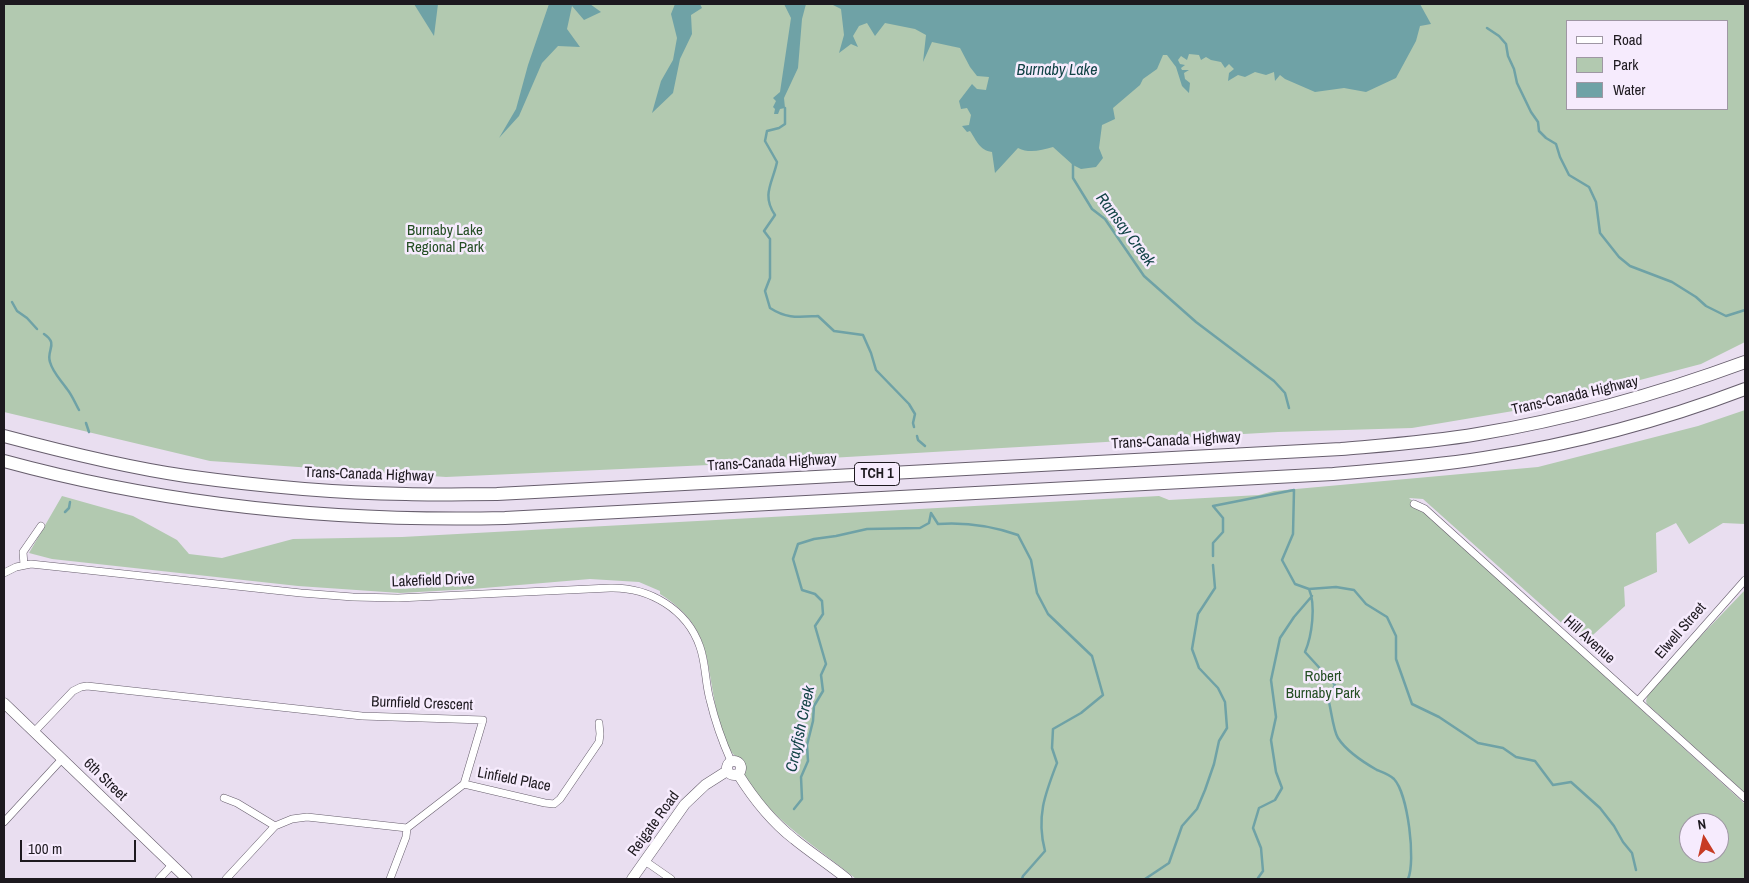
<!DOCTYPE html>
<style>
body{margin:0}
#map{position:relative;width:1749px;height:883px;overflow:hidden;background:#e9def0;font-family:"Archivo Narrow",sans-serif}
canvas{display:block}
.frame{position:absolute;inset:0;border:5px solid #1d191f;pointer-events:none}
.legend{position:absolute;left:1566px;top:20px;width:162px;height:90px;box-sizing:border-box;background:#f6ebfd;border:1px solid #9f97a4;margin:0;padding:6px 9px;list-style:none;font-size:15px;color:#1d191f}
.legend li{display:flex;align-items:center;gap:10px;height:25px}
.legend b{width:25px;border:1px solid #9f97a4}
.north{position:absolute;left:1679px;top:813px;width:50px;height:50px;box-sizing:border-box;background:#f6ebfd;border:1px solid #9f97a4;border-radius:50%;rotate:351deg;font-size:14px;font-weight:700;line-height:20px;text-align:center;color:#1d191f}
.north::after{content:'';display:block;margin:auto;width:18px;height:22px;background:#c73b24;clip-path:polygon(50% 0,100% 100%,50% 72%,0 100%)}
.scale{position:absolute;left:20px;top:840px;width:116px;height:22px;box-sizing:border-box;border:2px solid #1d191f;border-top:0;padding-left:6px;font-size:15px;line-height:18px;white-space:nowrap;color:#1d191f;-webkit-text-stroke:4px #f6ebfd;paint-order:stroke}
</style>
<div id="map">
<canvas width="1749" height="883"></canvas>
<div class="frame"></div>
<ul class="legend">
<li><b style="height:6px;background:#fff"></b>Road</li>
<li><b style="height:14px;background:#b2c9b0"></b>Park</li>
<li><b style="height:14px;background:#6fa2a6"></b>Water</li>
</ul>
<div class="north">N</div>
<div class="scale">100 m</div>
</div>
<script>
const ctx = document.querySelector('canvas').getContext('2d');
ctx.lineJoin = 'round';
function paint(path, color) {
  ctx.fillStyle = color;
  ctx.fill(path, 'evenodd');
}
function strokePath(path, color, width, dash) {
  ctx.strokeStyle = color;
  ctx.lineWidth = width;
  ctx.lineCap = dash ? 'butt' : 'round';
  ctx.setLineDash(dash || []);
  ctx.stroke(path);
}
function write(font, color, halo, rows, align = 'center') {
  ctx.font = font + ' "Archivo Narrow",sans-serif';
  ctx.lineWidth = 5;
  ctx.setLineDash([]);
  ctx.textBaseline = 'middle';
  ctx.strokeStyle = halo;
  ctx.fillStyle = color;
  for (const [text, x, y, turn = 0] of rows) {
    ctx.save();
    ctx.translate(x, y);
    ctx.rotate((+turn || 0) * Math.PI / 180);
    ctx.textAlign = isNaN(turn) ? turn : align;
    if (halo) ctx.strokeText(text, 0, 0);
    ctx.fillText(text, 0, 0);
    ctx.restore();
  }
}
paint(new Path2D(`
 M4 4H1745V342L1701 364 1537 407 1412 428 1278 432 709 465 446 477 210 461 4 412ZM1568 21H1728V109H1568Z
 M1745 410V524L1723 523 1689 544 1676 523 1656 533 1657 572 1624 587 1625 606 1584 643 1423 499 1409 498 1745 804V879H856C819 848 776 824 750 783 748 780 745 776 744 773 743 769 744 765 742 762 739 759 736 757 733 754 726 745 722 730 719 719 704 664 715 629 660 594V591L639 582 590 579 472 589 400 593 298 586 52 559 29 553 62 496 133 516 177 540 189 554 222 558 293 539 402 537 1159 496 1169 500 1259 495 1274 491 1538 467 1698 426ZM1689 823H1719V853H1689Z
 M1745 590V793L1647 704 1646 701 1649 690Z`), '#b2c9b0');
paint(new Path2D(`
 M414 4H438L434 36Z
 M549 4H590L601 12 584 20 572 6 567 29 580 47 558 46 542 63 519 116 499 138 516 109 528 65Z
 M675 4H700L702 8 691 15 692 34 680 59 673 93 652 113 661 81 673 60 677 38 671 14Z
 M784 4H806L802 19 798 68 784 98 785 108 780 109 778 114H774L775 109 773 107 776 101 773 98 780 92 791 18Z
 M831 4H1420L1431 24 1420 26 1416 41 1396 78 1366 92 1344 88 1315 92 1285 79 1280 75 1275 81 1274 72 1266 75 1255 72 1245 77 1238 75 1228 81 1229 73 1234 69 1229 64 1225 68 1221 62 1211 60 1206 57 1201 60 1199 55 1189 54 1187 60 1181 56 1178 60 1180 64 1185 65 1181 68 1182 70H1189L1184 73 1185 79 1190 83 1189 93 1182 86 1176 67 1167 55H1163L1157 69 1143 79 1140 85 1113 108 1115 119 1102 125 1099 148 1103 158 1096 167 1081 169 1073 165 1053 147C1041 150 1030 154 1018 148L995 173 992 152C979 150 977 141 970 131L967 132 962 126 969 125 971 115 967 108 961 109 959 101 972 84 977 89 986 90 989 77 977 76 970 67 960 48 932 42 923 62 926 35 915 29 885 23 875 36 867 23 859 26 853 36 858 47 851 44 839 53 844 35 841 9Z`), '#6fa2a6');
strokePath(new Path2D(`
 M1487 28 1499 36 1506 44 1508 56 1514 69 1517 83 1531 112 1538 122 1539 131 1546 138 1556 144 1560 157 1569 175 1589 187 1596 202 1600 233 1619 257 1630 266 1672 282 1696 297 1706 306 1726 316 1745 310
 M785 108V124L779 128 767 131 765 141 777 162C773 182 761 195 775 215L764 231 770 239V278L765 291 770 308C787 319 798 317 818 316L834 331 863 335 871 353 876 370 909 404 915 414 913 423 914 427
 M1073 163V178L1092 209 1105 219 1144 276 1196 322 1274 381 1285 393 1289 408
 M12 302 17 311 27 318 37 329
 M44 334C59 344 46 350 50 362 53 373 61 380 67 389 72 395 75 403 79 410
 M86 423 89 432
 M917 436 918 440 925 446
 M65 512 69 508 70 502
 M931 513 938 524C966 522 992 526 1018 535L1031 560 1037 593 1048 614 1092 656 1103 695 1081 713 1053 729 1052 748 1057 763C1045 794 1036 817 1045 851L1023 876 1022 879
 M1213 556V543L1223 532V518L1213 506 1294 490 1293 534 1282 560 1295 584 1309 589C1316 605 1312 636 1305 652L1335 685 1328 698C1331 708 1333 730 1338 738 1347 752 1363 762 1377 770 1382 772 1390 775 1394 779 1408 794 1416 861 1408 879
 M1309 589 1336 587 1354 590 1366 604 1387 617 1396 636V659L1412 704 1439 717 1478 743 1503 748 1516 757 1535 761 1553 785 1571 782 1600 808 1614 826 1623 842 1632 853 1636 870
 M794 809 802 799 801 777 808 761 807 745 813 721 814 706 823 691 821 675 826 664 815 626 823 614 822 601 815 594 802 590 793 559 798 544 814 539 836 536 867 529 920 528 929 523 931 513
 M1145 879 1169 863 1182 826 1197 809 1205 790 1214 764 1219 741 1227 728 1225 702 1218 688 1199 668 1192 649 1198 614 1215 588 1213 565
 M1259 879 1258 878 1263 871 1261 848 1253 828 1259 808 1275 800 1282 788 1276 772 1271 740 1276 717 1271 680 1280 638 1294 617 1312 596`), '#6fa2a6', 2.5);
const street = new Path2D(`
 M1414 504 1425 509C1532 605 1638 702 1745 798
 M24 565 23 552 41 526
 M4 573 16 567 31 564 301 593 353 597 398 598 610 588C649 587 687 609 700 647 706 664 705 682 710 700 715 721 722 741 731 761
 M1638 701 1745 580
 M34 732 73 691 81 687 87 686 362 716 483 720 464 784 407 828 307 817 292 819 275 826 226 879
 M464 784 545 803 554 804 560 799 599 742 600 734 599 723
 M224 798 237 803 275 826
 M4 822 62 759
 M645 861 671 879
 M159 879 172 865
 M390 879 406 837 407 828`);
const secondary = new Path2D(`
 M4 703 187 879
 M727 768a7 7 0 1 1 14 0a7 7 0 1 1-14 0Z
 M738 774C753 798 771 821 794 839 811 853 830 865 847 879
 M632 879 685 804 705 785 727 771`);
const highway = new Path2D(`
 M4 436C64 452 124 467 186 476 259 486 332 493 406 494 436 495 467 494 497 494L1341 449C1387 445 1432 442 1478 434 1569 419 1658 394 1745 362
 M4 461C169 506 334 522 505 518L1333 474C1383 470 1434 466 1484 458 1573 444 1661 421 1745 389`);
strokePath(street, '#675e6d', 8);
strokePath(secondary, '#675e6d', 11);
strokePath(highway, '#675e6d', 14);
strokePath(street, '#fff', 7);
strokePath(secondary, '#fff', 10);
strokePath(highway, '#fff', 12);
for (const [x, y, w] of [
 [877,474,45]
]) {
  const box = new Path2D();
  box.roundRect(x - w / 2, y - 11.5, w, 23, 4);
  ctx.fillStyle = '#f6ebfd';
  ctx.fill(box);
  strokePath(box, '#1d191f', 1);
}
write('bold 14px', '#1d191f', null, [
 ["TCH 1",877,474]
]);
write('15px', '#244e23', '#f6ebfd', [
 ["Burnaby Lake",445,231],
 ["Regional Park",445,248],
 ["Robert",1323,677],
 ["Burnaby Park",1323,694]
]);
write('15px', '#1d191f', '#f6ebfd', [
 ["Trans-Canada Highway",1575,396,-13],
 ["Trans-Canada Highway",1176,441,-3],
 ["Trans-Canada Highway",772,463,-3],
 ["Trans-Canada Highway",369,475,2],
 ["Lakefield Drive",433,581,-2],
 ["Elwell Street",1681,631,-49],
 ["Hill Avenue",1589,640,42],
 ["Burnfield Crescent",422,704,2],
 ["6th Street",105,780,44],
 ["Linfield Place",514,780,11],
 ["Reigate Road",654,824,-54]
]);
write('italic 16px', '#124346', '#f6ebfd', [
 ["Burnaby Lake",1057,71],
 ["Ramsay Creek",1125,230,53],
 ["Crayfish Creek",801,729,-78]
]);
</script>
